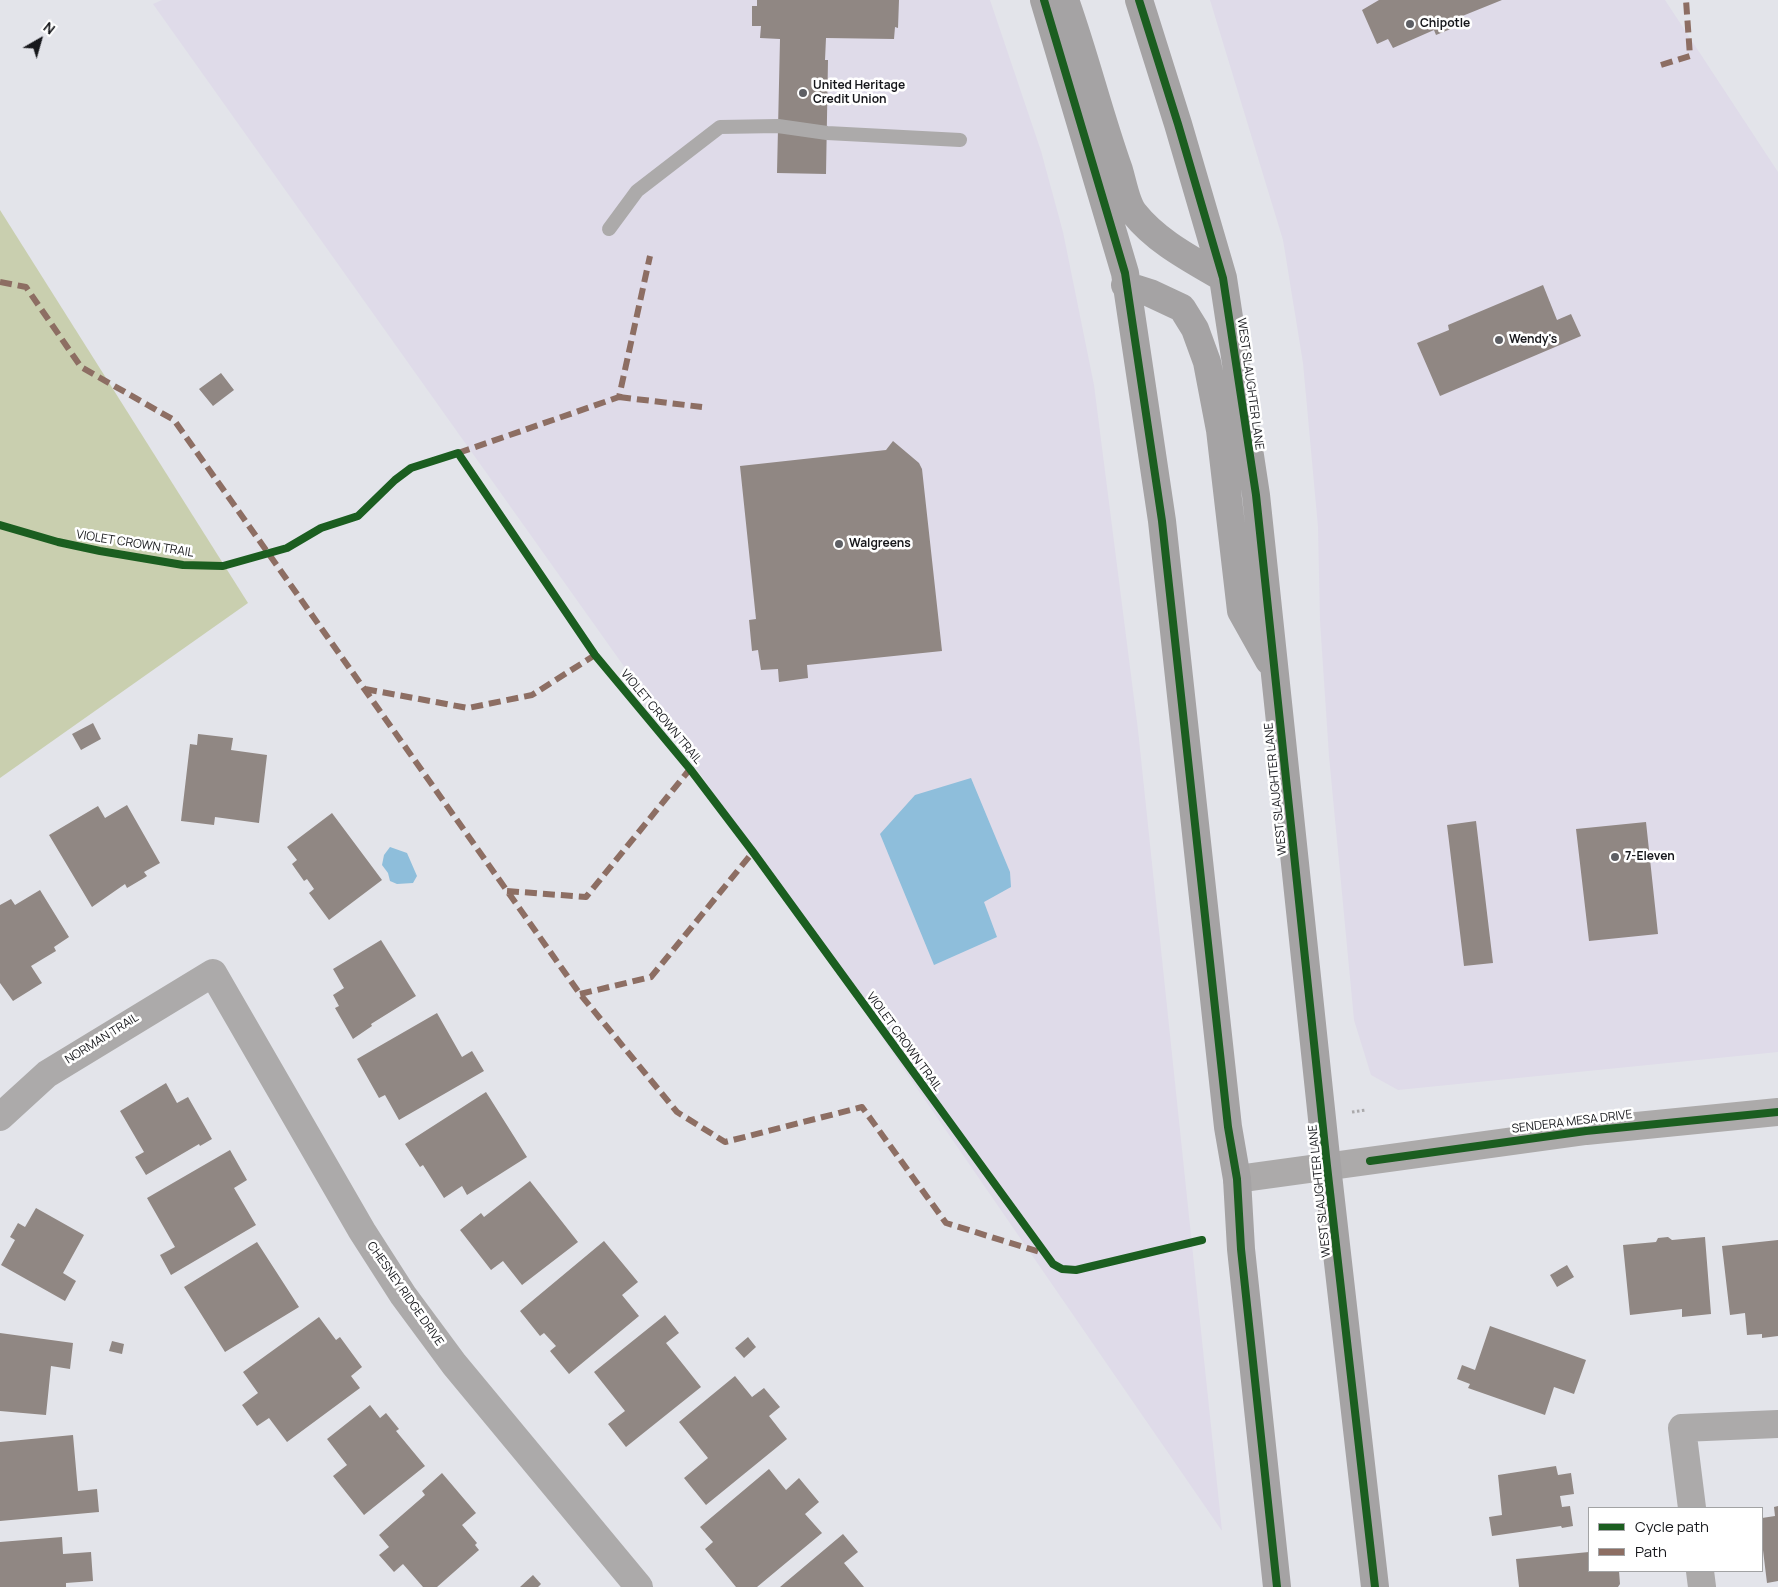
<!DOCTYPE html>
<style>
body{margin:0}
#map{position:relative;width:1778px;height:1587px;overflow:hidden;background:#e3e4ea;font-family:Manrope,sans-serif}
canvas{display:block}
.legend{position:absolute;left:1588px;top:1507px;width:175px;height:65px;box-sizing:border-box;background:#fff;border:1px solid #a2a3a4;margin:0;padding:6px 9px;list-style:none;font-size:15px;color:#17181c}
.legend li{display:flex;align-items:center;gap:10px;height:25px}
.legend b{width:25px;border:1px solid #a2a3a4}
.north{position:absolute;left:15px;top:15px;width:50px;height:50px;-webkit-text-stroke:4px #fff;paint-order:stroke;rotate:38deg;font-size:14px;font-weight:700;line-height:20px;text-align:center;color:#17181c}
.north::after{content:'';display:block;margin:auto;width:18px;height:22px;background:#17181c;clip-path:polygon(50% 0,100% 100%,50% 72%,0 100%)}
</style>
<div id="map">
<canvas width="1778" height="1587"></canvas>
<ul class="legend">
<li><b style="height:6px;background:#1b5e20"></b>Cycle path</li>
<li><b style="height:6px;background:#8d6e63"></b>Path</li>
</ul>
<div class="north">N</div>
</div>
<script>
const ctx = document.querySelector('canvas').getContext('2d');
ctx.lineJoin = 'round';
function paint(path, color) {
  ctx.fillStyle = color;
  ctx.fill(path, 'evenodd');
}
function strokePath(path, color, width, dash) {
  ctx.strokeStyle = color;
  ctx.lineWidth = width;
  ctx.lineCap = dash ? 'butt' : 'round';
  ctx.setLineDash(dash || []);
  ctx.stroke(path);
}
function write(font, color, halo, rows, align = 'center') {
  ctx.font = font + ' Manrope,sans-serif';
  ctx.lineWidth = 5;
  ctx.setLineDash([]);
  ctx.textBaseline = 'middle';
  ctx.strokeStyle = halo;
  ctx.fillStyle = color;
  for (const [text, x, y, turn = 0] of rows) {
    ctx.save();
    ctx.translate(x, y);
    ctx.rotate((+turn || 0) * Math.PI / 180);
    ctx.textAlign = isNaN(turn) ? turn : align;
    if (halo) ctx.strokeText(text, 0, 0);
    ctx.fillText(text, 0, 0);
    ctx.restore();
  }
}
paint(new Path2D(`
 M162 0H990L1041 151 1063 232 1094 385 1138 730 1222 1531 697 769 153 4Z
 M1210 0H1665L1778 172V1052L1398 1090 1371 1075 1354 1020 1329 756 1320 621 1318 527 1303 363 1283 240Z`), '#dfdbe9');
paint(new Path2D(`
 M0 210 248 603 0 778Z`), '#c9cfaf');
paint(new Path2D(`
 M971 778 1010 872 1011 887 984 902 997 937 934 965 880 834 915 795Z
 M390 847 407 853 417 876 413 883 397 884 390 881 388 873 382 865 384 855Z`), '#8ebedb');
paint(new Path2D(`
 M757 0H899L898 28 895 27 894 39 826 38 825 60H828L826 174 777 173 780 39 760 38 761 26H752V6H757Z
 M1379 0H1502L1450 21 1453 28 1436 35 1434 30 1393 48 1388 39 1377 44 1362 10Z
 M1543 285 1557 320 1571 314 1581 336 1440 396 1417 343 1449 330 1448 325Z
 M221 373 234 390 213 406 199 389Z
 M893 441 919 463 922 469 942 651 807 665 808 678 779 682 778 669 761 670 758 650 752 651 749 620 756 619 740 466 886 450Z
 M93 723 101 739 81 750 72 734Z
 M198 734 233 738 231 750 267 755 259 823 215 817 214 825 181 821 190 744 197 745Z
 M127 805 160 863 144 872 147 876 144 878 127 888 125 884 92 907 49 835 98 806 105 818Z
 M332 813 382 880 329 920 309 893 314 889 307 879 304 881 292 864 297 860 287 847Z
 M1476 821 1493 963 1464 966 1447 825Z
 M1646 822 1658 934 1589 941 1576 829Z
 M40 890 69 937 54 947 56 951 31 966 42 983 13 1001 0 983V905L11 899 15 905Z
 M381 940 416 996 371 1024 372 1026 353 1039 335 1008 339 1006 333 995 344 988 333 969Z
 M437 1013 462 1057 472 1051 484 1071 399 1120 385 1095 379 1098 357 1059Z
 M166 1083 177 1103 188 1097 212 1139 200 1146 199 1144 146 1175 135 1157 144 1152 120 1111Z
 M486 1092 527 1157 467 1195 462 1186 444 1198 423 1165 420 1167 405 1144Z
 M230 1150 247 1180 234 1188 256 1225 171 1275 160 1255 175 1247 147 1198Z
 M530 1181 578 1242 522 1285 503 1261 491 1270 460 1230 481 1213 484 1217Z
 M36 1208 84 1235 63 1273 76 1281 65 1301 1 1265 15 1240 10 1237 18 1223 25 1227Z
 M1668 1237 1672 1240 1705 1237 1711 1314 1682 1317V1309L1630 1315 1623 1245 1656 1242 1658 1238Z
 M1778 1240V1336L1762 1338V1334L1747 1335 1745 1313 1730 1315 1722 1246Z
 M604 1241 638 1282 622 1295 639 1316 569 1374 550 1351 556 1346 544 1333 540 1336 520 1311Z
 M257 1242 299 1307 225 1352 184 1287Z
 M1567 1265 1574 1277 1557 1287 1550 1275Z
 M665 1315 679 1333 666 1343 701 1387 626 1447 608 1424 625 1411 594 1372Z
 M319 1317 336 1340 340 1337 362 1367 351 1376 360 1388 287 1442 269 1418 257 1426 242 1405 258 1393 243 1372Z
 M1490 1326 1586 1360 1574 1394 1554 1387 1545 1415 1468 1388 1470 1384 1457 1379 1462 1365 1475 1370Z
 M0 1333 73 1343 70 1369 51 1366 46 1415 0 1411Z
 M748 1337 756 1347 744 1358 735 1348Z
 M112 1341 124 1344 122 1354 109 1351Z
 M735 1376 752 1397 764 1388 780 1407 769 1416 787 1439 706 1505 684 1478 708 1458 679 1422Z
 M370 1405 380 1418 386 1413 399 1429 396 1431 425 1466 364 1515 333 1476 347 1465 327 1439Z
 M73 1435 78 1491 97 1489 99 1512 0 1521V1442Z
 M1556 1466 1558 1475 1571 1473 1574 1494 1560 1496 1562 1507 1570 1506 1573 1526 1562 1528 1561 1526 1492 1536 1489 1517 1502 1515 1498 1475Z
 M769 1469 786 1490 799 1478 819 1502 805 1514 822 1533 757 1587H736L705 1549 713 1542 700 1527Z
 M442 1473 476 1513 462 1525 477 1543 475 1545 479 1550 437 1587H423L403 1564 394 1572 379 1555 389 1547 379 1535 425 1495 422 1491Z
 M1778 1506V1581L1767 1583 1762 1542V1518L1775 1516 1774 1507Z
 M843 1534 858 1552 844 1563 864 1587H780Z
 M62 1537 63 1554 91 1552 93 1581 66 1583V1587H0V1542Z
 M1589 1552V1571H1619L1620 1584 1618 1587H1519L1516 1559Z
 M533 1575 541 1584 538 1587H520Z`), '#908783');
strokePath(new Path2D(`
 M1352 1112 1366 1110`), '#aaa9ab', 3, [2.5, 2.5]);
strokePath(new Path2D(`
 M609 229 637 191 720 127 778 126 827 133 960 140`), '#acaaaa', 14);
strokePath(new Path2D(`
 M0 1117 47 1074 213 973 362 1231 403 1295 454 1364 639 1587
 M1237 1179 1586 1131 1778 1112
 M1692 1508 1682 1428 1778 1424
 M1700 1571 1702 1587`), '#acaaaa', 28);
strokePath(new Path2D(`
 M1044 0 1125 273 1162 521 1228 1127 1237 1179 1241 1249 1277 1587
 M1065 0C1085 56 1099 114 1119 170 1123 183 1126 203 1134 213 1157 242 1191 259 1223 278
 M1139 0 1178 124 1223 278 1256 495 1327 1166 1375 1587
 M1125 285 1150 293 1182 308 1195 329 1207 362 1220 430 1241 611 1269 661`), '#a5a3a4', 28);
strokePath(new Path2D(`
 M1661 65 1690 56 1686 0
 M0 282 26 287 81 367 174 420 580 994 677 1112 725 1142 862 1107 946 1223 1043 1253
 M619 397 702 407
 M458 453 619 397 650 256
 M365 689 468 708 532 695 595 655
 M507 891 586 897 690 769
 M580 994 651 977 753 852`), '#8d6e63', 6, [12, 6]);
strokePath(new Path2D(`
 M1044 0 1125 273 1162 521 1228 1127 1237 1179 1241 1249 1277 1587
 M1139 0 1178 124 1223 278 1256 495 1327 1166 1375 1587
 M0 525 58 542 100 551 183 565 223 566 287 548 321 528 358 516 395 480 411 468 458 453 595 655 690 769 753 852 1053 1264 1062 1269 1076 1270 1202 1240
 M1370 1161 1586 1131 1778 1112`), '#1b5e20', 8);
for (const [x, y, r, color] of [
 [1410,24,5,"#5e5f64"],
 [803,93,5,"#5e5f64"],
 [1499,340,5,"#5e5f64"],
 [839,544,5,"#5e5f64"],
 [1615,857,5,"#5e5f64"]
]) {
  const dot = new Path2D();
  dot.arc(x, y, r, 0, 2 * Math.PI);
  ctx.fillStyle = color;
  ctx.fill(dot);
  strokePath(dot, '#fff', 2);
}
write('bold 12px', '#17181c', '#fff', [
 ["Chipotle",1420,24],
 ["United Heritage",813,86],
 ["Credit Union",813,100],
 ["Wendy's",1509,340],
 ["Walgreens",849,544],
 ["7-Eleven",1625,857]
], 'left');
write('12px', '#17181c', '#fff', [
 ["WEST SLAUGHTER LANE",1250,384,82],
 ["VIOLET CROWN TRAIL",135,544,9],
 ["VIOLET CROWN TRAIL",661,717,50],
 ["WEST SLAUGHTER LANE",1276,789,-96],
 ["NORMAN TRAIL",102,1039,-32],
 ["VIOLET CROWN TRAIL",904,1042,54],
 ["SENDERA MESA DRIVE",1572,1122,-7],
 ["WEST SLAUGHTER LANE",1320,1191,-96],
 ["CHESNEY RIDGE DRIVE",405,1294,55]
]);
</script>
